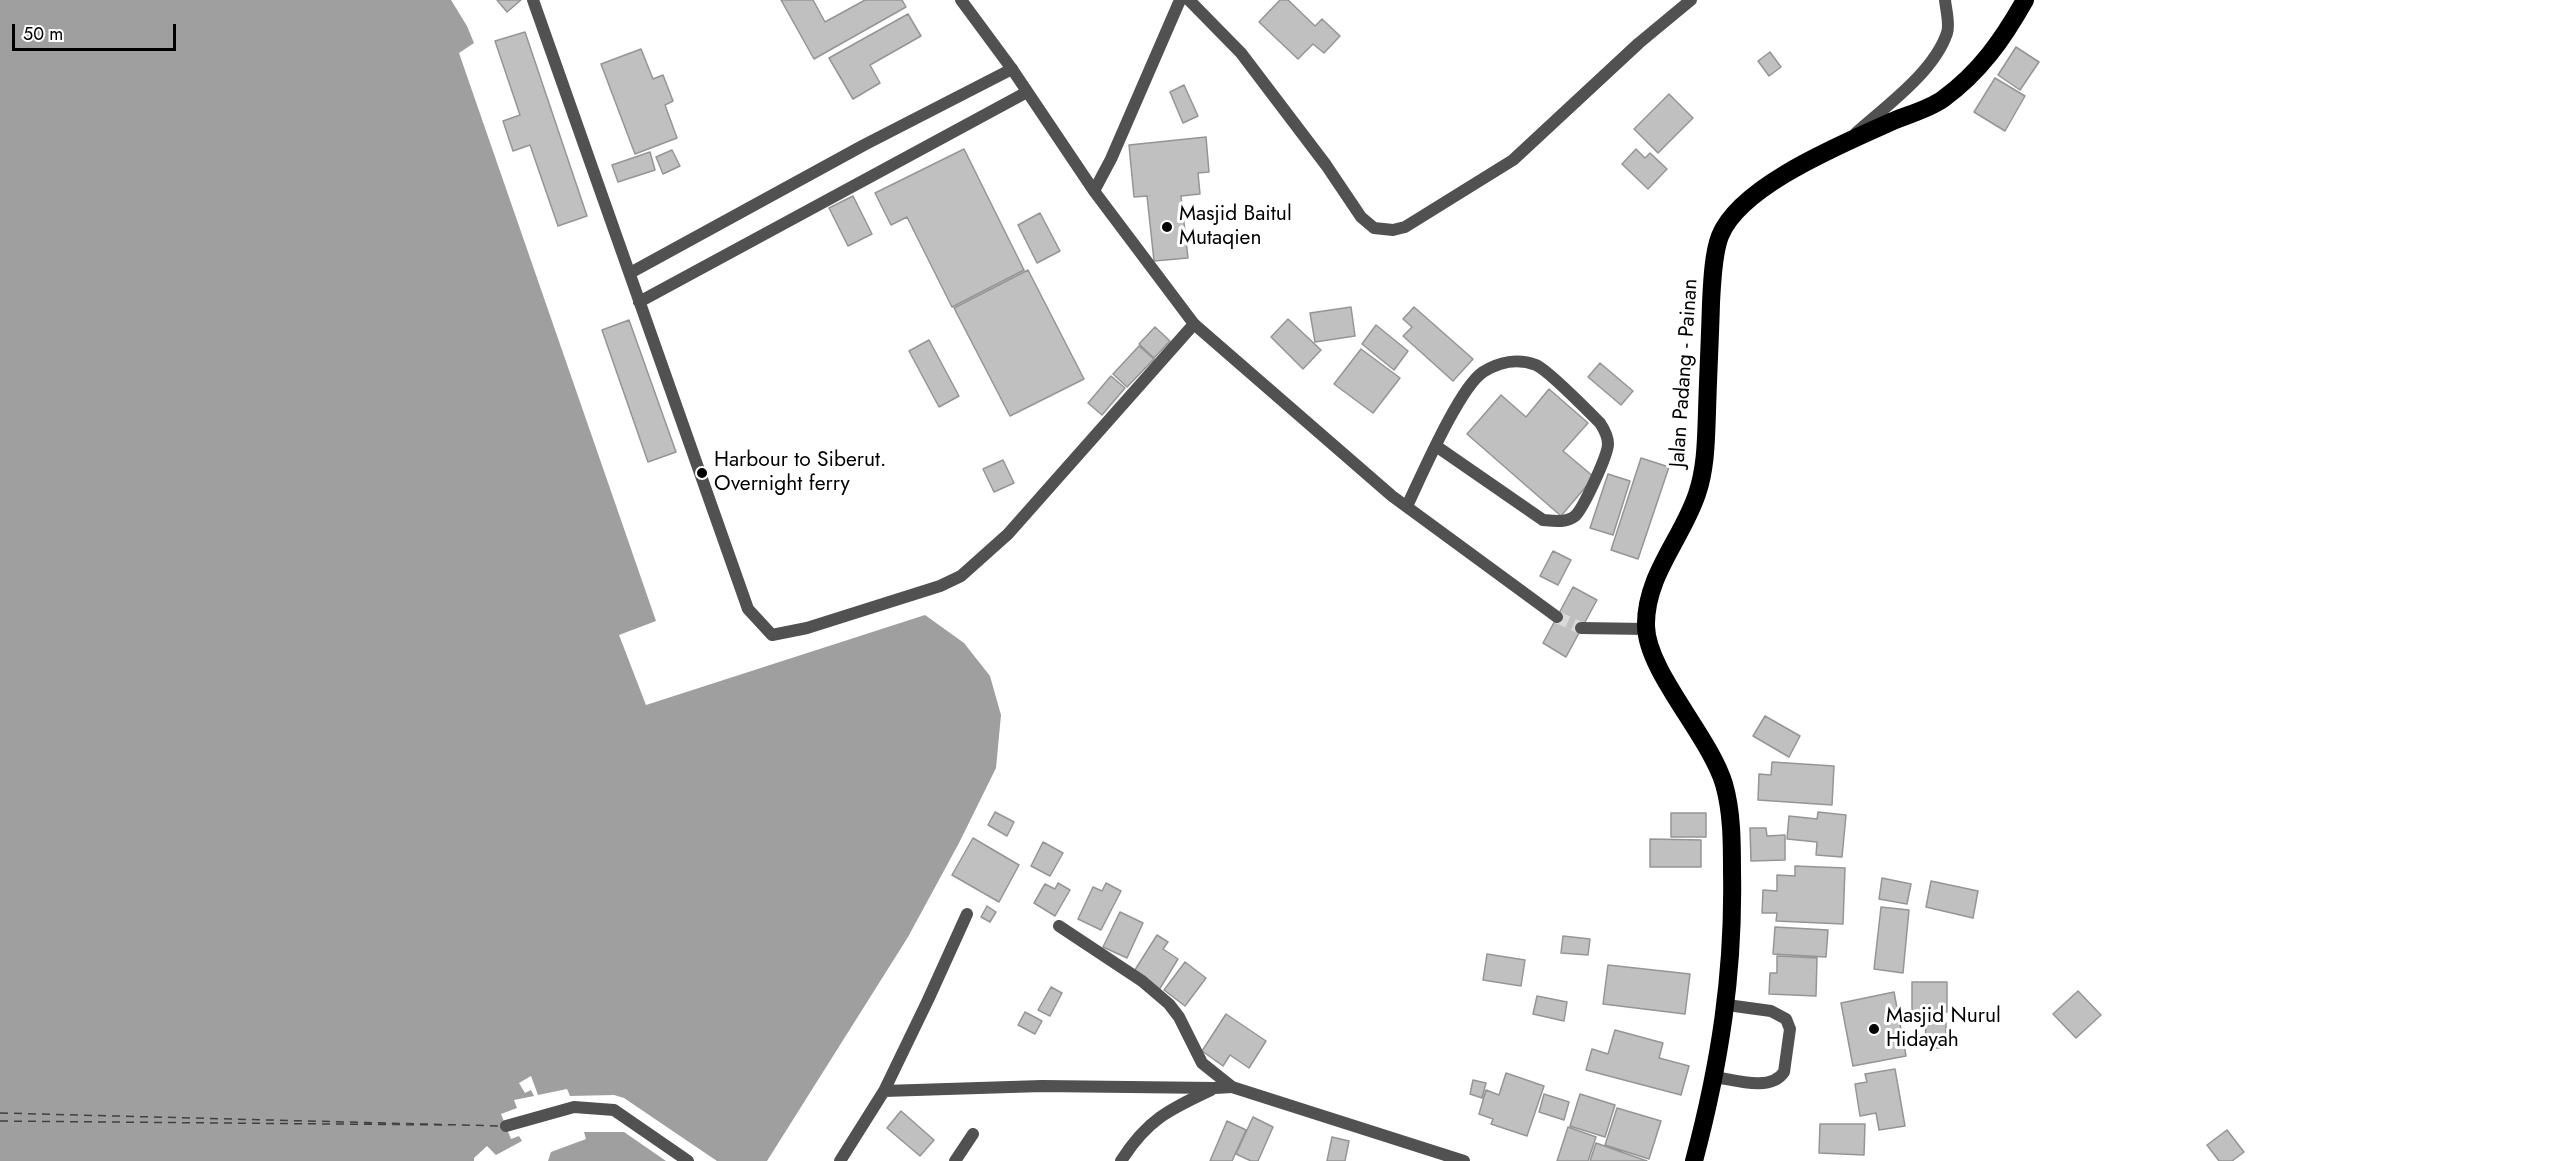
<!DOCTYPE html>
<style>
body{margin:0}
#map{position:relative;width:2558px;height:1161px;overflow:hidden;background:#fff;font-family:Jost,sans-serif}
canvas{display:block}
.scale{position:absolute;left:12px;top:24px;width:164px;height:27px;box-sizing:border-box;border:3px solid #000;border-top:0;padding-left:8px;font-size:18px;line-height:21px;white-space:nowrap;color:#000;-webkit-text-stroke:4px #fff;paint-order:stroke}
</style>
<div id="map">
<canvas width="2558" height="1161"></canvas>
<div class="scale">50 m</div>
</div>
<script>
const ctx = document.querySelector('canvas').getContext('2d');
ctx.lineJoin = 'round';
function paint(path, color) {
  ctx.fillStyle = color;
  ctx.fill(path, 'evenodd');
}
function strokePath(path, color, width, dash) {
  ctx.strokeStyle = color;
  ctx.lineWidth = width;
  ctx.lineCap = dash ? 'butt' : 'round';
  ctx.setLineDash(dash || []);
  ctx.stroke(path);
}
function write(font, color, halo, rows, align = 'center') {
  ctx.font = font + ' Jost,sans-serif';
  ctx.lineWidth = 6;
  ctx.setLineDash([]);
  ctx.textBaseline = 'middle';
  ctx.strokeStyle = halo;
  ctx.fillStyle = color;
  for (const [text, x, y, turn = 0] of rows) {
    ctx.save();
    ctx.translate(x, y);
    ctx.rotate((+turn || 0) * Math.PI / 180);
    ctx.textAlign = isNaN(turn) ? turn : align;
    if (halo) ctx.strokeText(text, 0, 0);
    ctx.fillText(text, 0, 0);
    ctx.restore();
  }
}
paint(new Path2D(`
 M0 0H451L467 26 474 43 459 53 656 621 619 635 646 705 925 615 964 643 990 676 1001 715 996 768 959 843 908 937 767 1161H0Z`), '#9f9f9f');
paint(new Path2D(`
 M531 1076 538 1095 567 1089 570 1096 614 1095 624 1098 717 1161H666L624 1132H584L586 1139 551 1152 548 1161H474V1158L487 1146 496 1155 522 1141 519 1136 511 1139 501 1114 517 1108 514 1100 534 1096 531 1090 525 1093 519 1083Z`), '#fff');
strokePath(new Path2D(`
 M0 1113 500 1126
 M0 1121 445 1125`), '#404040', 1.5, [8, 6]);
const building = new Path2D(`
 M497 0H521L507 12Z
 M781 0H813L825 22 865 0H902L906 7 814 59Z
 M1280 0H1288L1315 26 1322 19 1340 36 1324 53 1313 44 1298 59 1259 22Z
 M908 14 921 36 870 65 880 83 853 99 829 58Z
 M525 32 587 216 558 226 530 145 513 151 503 121 520 115 495 41Z
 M2016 47 2039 62 2020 90 1998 75Z
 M641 49 653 79 663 75 673 101 665 105 677 138 635 154 601 64Z
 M1770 52 1781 67 1769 76 1758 61Z
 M1995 78 2025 96 2005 131 1974 112Z
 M1184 85 1198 116 1183 123 1170 92Z
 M1669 94 1693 118 1658 153 1634 129Z
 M1206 137 1209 172 1198 173 1200 194 1181 196 1188 258 1154 261 1147 196 1134 197 1129 145Z
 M964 149 1024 270 952 307 907 217 891 225 875 193Z
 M1636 149 1645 158 1650 153 1667 169 1648 189 1622 164Z
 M672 150 680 166 663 174 656 157Z
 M650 152 655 170 618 182 612 165Z
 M853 196 872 234 848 246 829 208Z
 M1040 213 1060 251 1037 263 1018 225Z
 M1028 270 1084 379 1010 416 954 308Z
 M1351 307 1355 336 1315 342 1310 313Z
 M1414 307 1473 359 1453 381 1403 336 1412 327 1403 319Z
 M1288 319 1321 350 1303 369 1271 337Z
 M629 320 676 452 648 462 602 330Z
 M1376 325 1408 351 1394 370 1362 344Z
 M1155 327 1170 341 1154 358 1139 344Z
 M929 340 959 396 939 407 909 351Z
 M1139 346 1154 359 1127 387 1113 374Z
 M1361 349 1400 378 1373 413 1334 384Z
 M1600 363 1633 391 1621 405 1588 377Z
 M1111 376 1125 388 1102 415 1088 403Z
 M1549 389 1588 423 1563 451 1594 477 1561 516 1467 434 1501 395 1526 417Z
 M1641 458 1669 467 1638 559 1611 550Z
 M1003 460 1014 483 994 492 983 469Z
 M1608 474 1630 481 1613 535 1590 528Z
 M1553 551 1571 560 1558 585 1540 576Z
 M1573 587 1597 600 1566 657 1543 643Z
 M1765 716 1800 736 1789 757 1753 736Z
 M1772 762 1834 766 1832 805 1758 800 1759 774 1771 775Z
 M995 812 1014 822 1007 836 988 825Z
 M1818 812 1846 815 1842 857 1816 855 1817 842 1787 839 1789 816 1817 819Z
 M1671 813H1706V837H1671Z
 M1750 828H1766L1767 836 1785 835V860L1751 861Z
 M973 838 1019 865 999 902 952 875Z
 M1650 839 1701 840V867H1650Z
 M1043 842 1063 853 1050 876 1031 866Z
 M1795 866 1845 868 1843 924 1776 921 1777 913H1762L1763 890 1777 891V875L1795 876Z
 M1882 878 1911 884 1907 904 1879 899Z
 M1931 881 1978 891 1973 918 1926 907Z
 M1058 883 1070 890 1055 916 1034 903 1045 884 1055 889Z
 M1106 883 1121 891 1101 930 1078 919 1093 887 1102 891Z
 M987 906 996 912 990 922 981 917Z
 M1881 907 1909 910 1903 973 1874 969Z
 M1120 912 1143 923 1127 958 1103 947Z
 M1775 927 1828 930 1826 957 1773 954Z
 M1157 935 1168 942 1163 949 1178 959 1159 990 1133 973Z
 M1563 936 1590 939 1588 955 1561 953Z
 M1487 954 1525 960 1521 986 1483 980Z
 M1777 956 1817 958 1816 996 1769 994 1770 973H1777Z
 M1185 962 1206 978 1185 1006 1164 990Z
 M1608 965 1690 974 1685 1014 1603 1004Z
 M1912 982H1947V1012H1912Z
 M1051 987 1062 993 1050 1016 1038 1010Z
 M2078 991 2101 1015 2076 1038 2053 1014Z
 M1894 992 1906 1056 1853 1066 1841 1003Z
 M1537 996 1567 1002 1564 1021 1533 1014Z
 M1025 1012 1042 1021 1035 1034 1018 1025Z
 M1226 1014 1266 1041 1249 1068 1230 1055 1223 1066 1202 1051Z
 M1926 1023H1946V1048H1925Z
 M1615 1030 1663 1043 1659 1058 1689 1066 1681 1095 1586 1070 1592 1049 1608 1054Z
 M1895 1069 1905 1126 1879 1130 1876 1113 1860 1116 1855 1084 1867 1082 1865 1074Z
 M1506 1073 1544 1086 1527 1136 1491 1124 1493 1119 1479 1114 1486 1090 1499 1095Z
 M1473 1080 1486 1083 1482 1098 1470 1094Z
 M1544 1094 1569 1102 1564 1120 1539 1112Z
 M1580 1094 1615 1105 1605 1137 1570 1126Z
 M1617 1108 1661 1121 1649 1159 1605 1145Z
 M901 1111 934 1140 920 1156 887 1128Z
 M1253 1117 1273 1127 1258 1161H1251L1236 1154Z
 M1227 1121 1246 1130 1232 1161H1210Z
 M1820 1124H1865L1864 1155 1819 1153Z
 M1568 1127 1596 1137 1588 1161H1557Z
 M2227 1130 2244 1152 2232 1161H2219L2207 1145Z
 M1332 1137 1349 1141 1345 1161H1327Z
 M1596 1143 1647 1161H1590Z`);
paint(building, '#c0c0c0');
strokePath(building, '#959595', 1.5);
strokePath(new Path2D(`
 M1557 617 1581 628`), '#d9d9d9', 12, [12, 6]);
strokePath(new Path2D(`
 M533 0 748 609 772 635 807 628 940 586 961 576 1008 534 1194 324
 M1856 133C1886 106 1934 72 1947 33 1950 24 1946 10 1945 0
 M630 273 864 145 1012 69
 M639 302 1027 92
 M1407 506C1421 477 1459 388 1483 372 1499 362 1518 358 1536 365 1548 370 1588 411 1600 423 1604 429 1608 436 1608 444 1608 455 1583 509 1575 516 1566 523 1554 521 1543 520L1436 446
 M967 914 928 1000 884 1091 1042 1086 1215 1088 1232 1087
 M1715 1077C1735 1080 1771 1092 1784 1072L1790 1029 1786 1019 1771 1011 1727 1005
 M506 1126 574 1107 614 1110 688 1161
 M840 1161 884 1091
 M955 1161 973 1134
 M1121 1161C1147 1120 1168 1110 1211 1090`), '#515151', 12);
strokePath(new Path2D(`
 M961 0 1012 69 1094 191 1194 324 1392 496 1557 617
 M1189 0 1241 53 1326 165 1361 217 1374 228 1393 230 1405 227 1513 160 1639 43 1691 0
 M1094 191 1111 159 1180 0
 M1581 628 1646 629
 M1059 926 1142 981 1169 1004 1179 1017 1202 1063 1232 1087 1464 1161`), '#515151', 12);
strokePath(new Path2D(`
 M1694 1161C1720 1063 1734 973 1732 872 1732 842 1732 812 1724 784 1709 735 1647 672 1646 626 1645 576 1682 539 1697 494 1706 468 1706 439 1707 412 1708 376 1710 340 1711 303 1712 284 1713 254 1720 236 1740 185 1845 143 1893 121 1910 114 1929 109 1943 99 1980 72 2003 39 2025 0`), '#000', 18);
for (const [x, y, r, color] of [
 [1167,227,6,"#000"],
 [702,473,6,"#000"],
 [1874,1029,6,"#000"]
]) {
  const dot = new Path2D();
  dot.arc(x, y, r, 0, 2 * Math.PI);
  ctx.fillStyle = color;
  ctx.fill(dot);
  strokePath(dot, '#fff', 2);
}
write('21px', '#000', '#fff', [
 ["Masjid Baitul",1179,215],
 ["Mutaqien",1179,239],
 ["Harbour to Siberut.",714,461],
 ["Overnight ferry",714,485],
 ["Masjid Nurul",1886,1017],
 ["Hidayah",1886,1041]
], 'left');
write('21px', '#000', '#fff', [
 ["Jalan Padang - Painan",1685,373,-86]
]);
</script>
